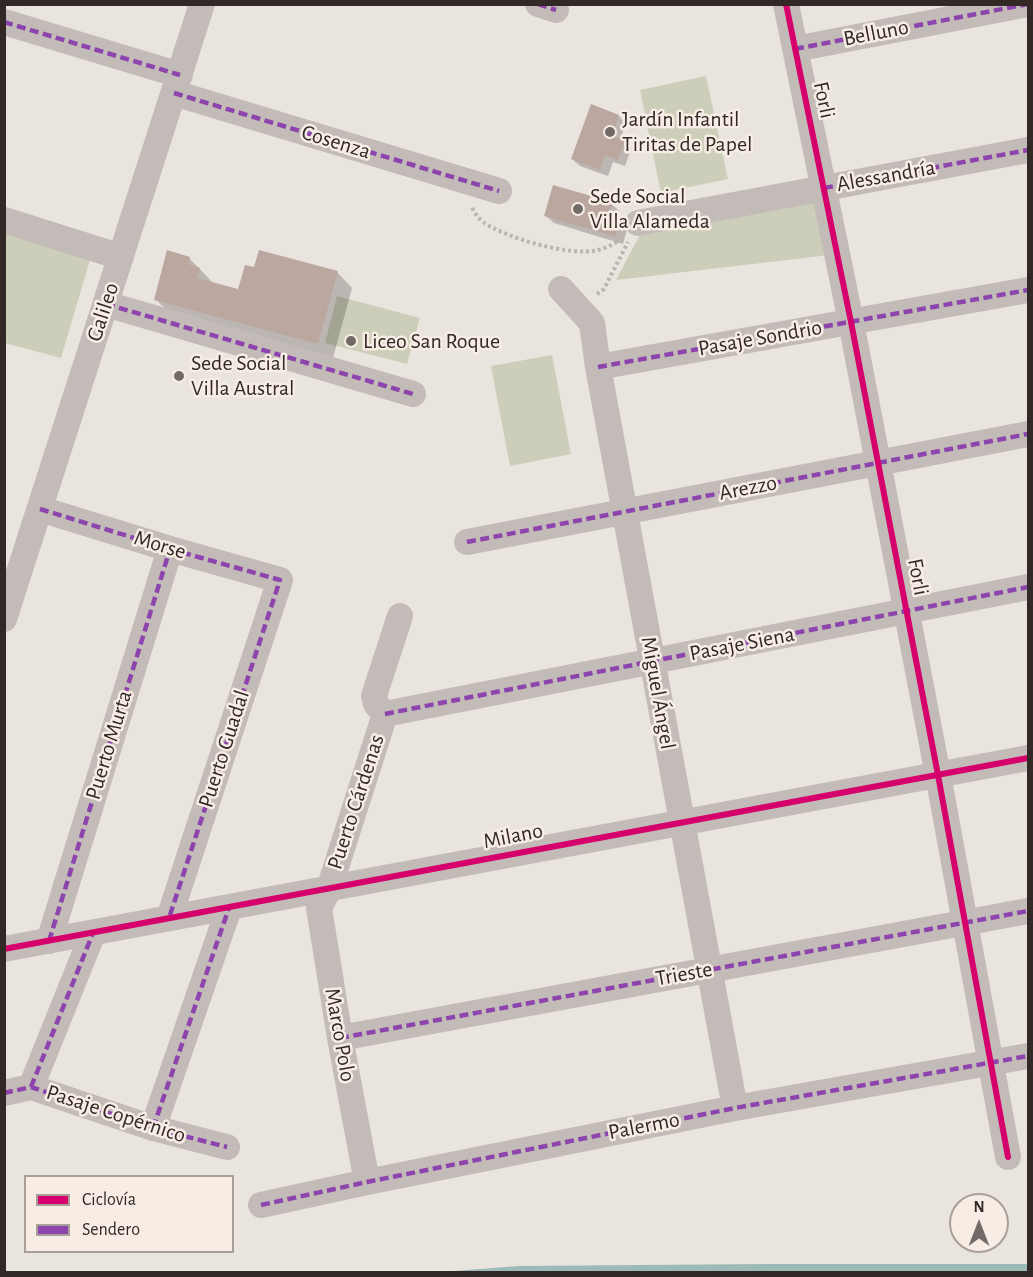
<!DOCTYPE html>
<meta charset="utf-8">
<style>
body{margin:0}
#map{position:relative;width:1033px;height:1277px;overflow:hidden;background:#eae4de;font-family:"Alegreya Sans",sans-serif}
canvas{display:block}
.frame{position:absolute;inset:0;border:6px solid #322926;pointer-events:none}
.legend{position:absolute;left:24px;top:1175px;width:210px;height:78px;box-sizing:border-box;background:#f7ede4;border:2px solid #a89f98;margin:0;padding:8px 10px;list-style:none;font-size:18px;color:#322926}
.legend li{display:flex;align-items:center;gap:12px;height:30px}
.legend b{width:30px;border:2px solid #a89f98}
.north{position:absolute;left:949px;top:1193px;width:60px;height:60px;box-sizing:border-box;background:#f7ede4;border:2px solid #a89f98;border-radius:50%;rotate:0deg;font-size:16px;font-weight:700;line-height:24px;text-align:center;color:#322926}
.north::after{content:'';display:block;margin:auto;width:21px;height:27px;background:#726a66;clip-path:polygon(50% 0,100% 100%,50% 72%,0 100%)}
</style>
<div id="map">
<canvas width="1033" height="1277"></canvas>
<div class="frame"></div>
<ul class="legend">
<li><b style="height:8px;background:#d6006c"></b>Ciclovía</li>
<li><b style="height:8px;background:#8e44ad"></b>Sendero</li>
</ul>
<div class="north">N</div>
</div>
<script>
const ctx = document.querySelector('canvas').getContext('2d');
ctx.lineJoin = 'round';
function paint(path, color) {
  ctx.fillStyle = color;
  ctx.fill(path, 'evenodd');
}
function strokePath(path, color, width, dash) {
  ctx.strokeStyle = color;
  ctx.lineWidth = width;
  ctx.lineCap = dash ? 'butt' : 'round';
  ctx.setLineDash(dash || []);
  ctx.stroke(path);
}
function write(font, color, halo, rows, align = 'center') {
  ctx.font = font + ' "Alegreya Sans",sans-serif';
  ctx.lineWidth = 5;
  ctx.setLineDash([]);
  ctx.textBaseline = 'middle';
  ctx.strokeStyle = halo;
  ctx.fillStyle = color;
  for (const [text, x, y, turn = 0] of rows) {
    ctx.save();
    ctx.translate(x, y);
    ctx.rotate((+turn || 0) * Math.PI / 180);
    ctx.textAlign = isNaN(turn) ? turn : align;
    if (halo) ctx.strokeText(text, 0, 0);
    ctx.fillText(text, 0, 0);
    ctx.restore();
  }
}
paint(new Path2D(`
 M706 76 728 179 661 193 640 90Z
 M818 196 830 255 616 280 643 229Z
 M4 231 90 260 61 358 5 343Z
 M337 296 420 318 407 364 325 343Z
 M552 355 571 454 510 466 491 366Z`), '#ccceb9');
paint(new Path2D(`
 M763 1264H1028V1272H441L519 1266Z`), '#9cbbb8');
paint(new Path2D(`
 M592 106 619 116 626 124 620 140 624 142 631 149 625 166 613 162 608 176 580 166 572 159Z
 M555 187 612 204 619 211 616 222 619 223 627 230 623 244 554 223 546 216Z
 M189 258 214 284 239 291 337 272 352 288 333 358 171 314 155 299Z`), '#0003');
paint(new Path2D(`
 M591 104 619 115 612 136 625 140 618 160 605 155 600 170 571 159Z
 M553 185 612 202 608 218 620 221 616 237 544 216Z
 M167 250 190 257 188 264 200 268 197 278 238 289 245 265 254 267 259 250 338 271 318 344 154 300Z`), '#bca7a0');
strokePath(new Path2D(`
 M472 208C475 213 478 218 483 222 506 238 571 257 598 250 607 248 615 243 623 238
 M597 294 604 289 628 242`), '#bbb4af', 4, [3, 3]);
strokePath(new Path2D(`
 M538 4 556 10
 M786 4 851 322 938 775 1008 1157
 M4 22 180 75
 M795 49 1028 4
 M174 93 499 191
 M4 220 121 257
 M638 223 1028 150
 M561 289 592 323 598 367 735 1108
 M106 304 413 394
 M598 367 1028 290
 M40 509 170 549 280 580 169 918
 M467 542 1028 434
 M4 619 202 4
 M385 714 1028 587
 M49 941 170 549
 M4 949 1028 758
 M340 1038 1028 911
 M31 1087 93 933
 M4 1093 31 1087 153 1128 227 1147
 M153 1128 229 908
 M367 1182 340 1038 319 908 329 889 385 714 376 704 374 696 400 616
 M261 1205 367 1182 735 1108 1028 1056`), '#c2bbb7', 26);
strokePath(new Path2D(`
 M538 4 556 10
 M4 22 180 75
 M795 49 1028 4
 M174 93 499 191
 M824 188 1028 150
 M106 304 413 394
 M598 367 1028 290
 M40 509 170 549 280 580 169 918
 M467 542 1028 434
 M385 714 1028 587
 M49 941 170 549
 M340 1038 1028 911
 M31 1087 93 933
 M4 1093 31 1087 153 1128 227 1147
 M153 1128 229 908
 M261 1205 367 1182 735 1108 1028 1056`), '#8e44ad', 4.5, [9, 4.5]);
strokePath(new Path2D(`
 M786 4 851 322 938 775 1008 1157
 M4 949 1028 758`), '#d6006c', 6);
for (const [x, y, r, color] of [
 [610,132,6,"#726a66"],
 [578,209,6,"#726a66"],
 [351,341,6,"#726a66"],
 [179,376,6,"#726a66"]
]) {
  const dot = new Path2D();
  dot.arc(x, y, r, 0, 2 * Math.PI);
  ctx.fillStyle = color;
  ctx.fill(dot);
  strokePath(dot, '#f7ede4', 2);
}
write('22px', '#322926', '#f7ede4', [
 ["Belluno",876,33,-11],
 ["Forli",824,100,78],
 ["Cosenza",336,142,17],
 ["Alessandría",886,176,-10],
 ["Galileo",103,312,-72],
 ["Pasaje Sondrio",760,338,-10],
 ["Arezzo",748,488,-11],
 ["Morse",160,545,17],
 ["Forli",918,577,79],
 ["Pasaje Siena",742,644,-11],
 ["Miguel Ángel",658,693,80],
 ["Puerto Murta",109,745,-73],
 ["Puerto Guadal",224,749,-72],
 ["Puerto Cárdenas",356,802,-72],
 ["Milano",513,836,-11],
 ["Trieste",684,974,-10],
 ["Marco Polo",340,1035,80],
 ["Pasaje Copérnico",116,1114,18],
 ["Palermo",644,1126,-11]
]);
write('22px', '#322926', '#f7ede4', [
 ["Jardín Infantil",622,119],
 ["Tiritas de Papel",622,144],
 ["Sede Social",590,196],
 ["Villa Alameda",590,221],
 ["Liceo San Roque",363,341],
 ["Sede Social",191,363],
 ["Villa Austral",191,388]
], 'left');
</script>
